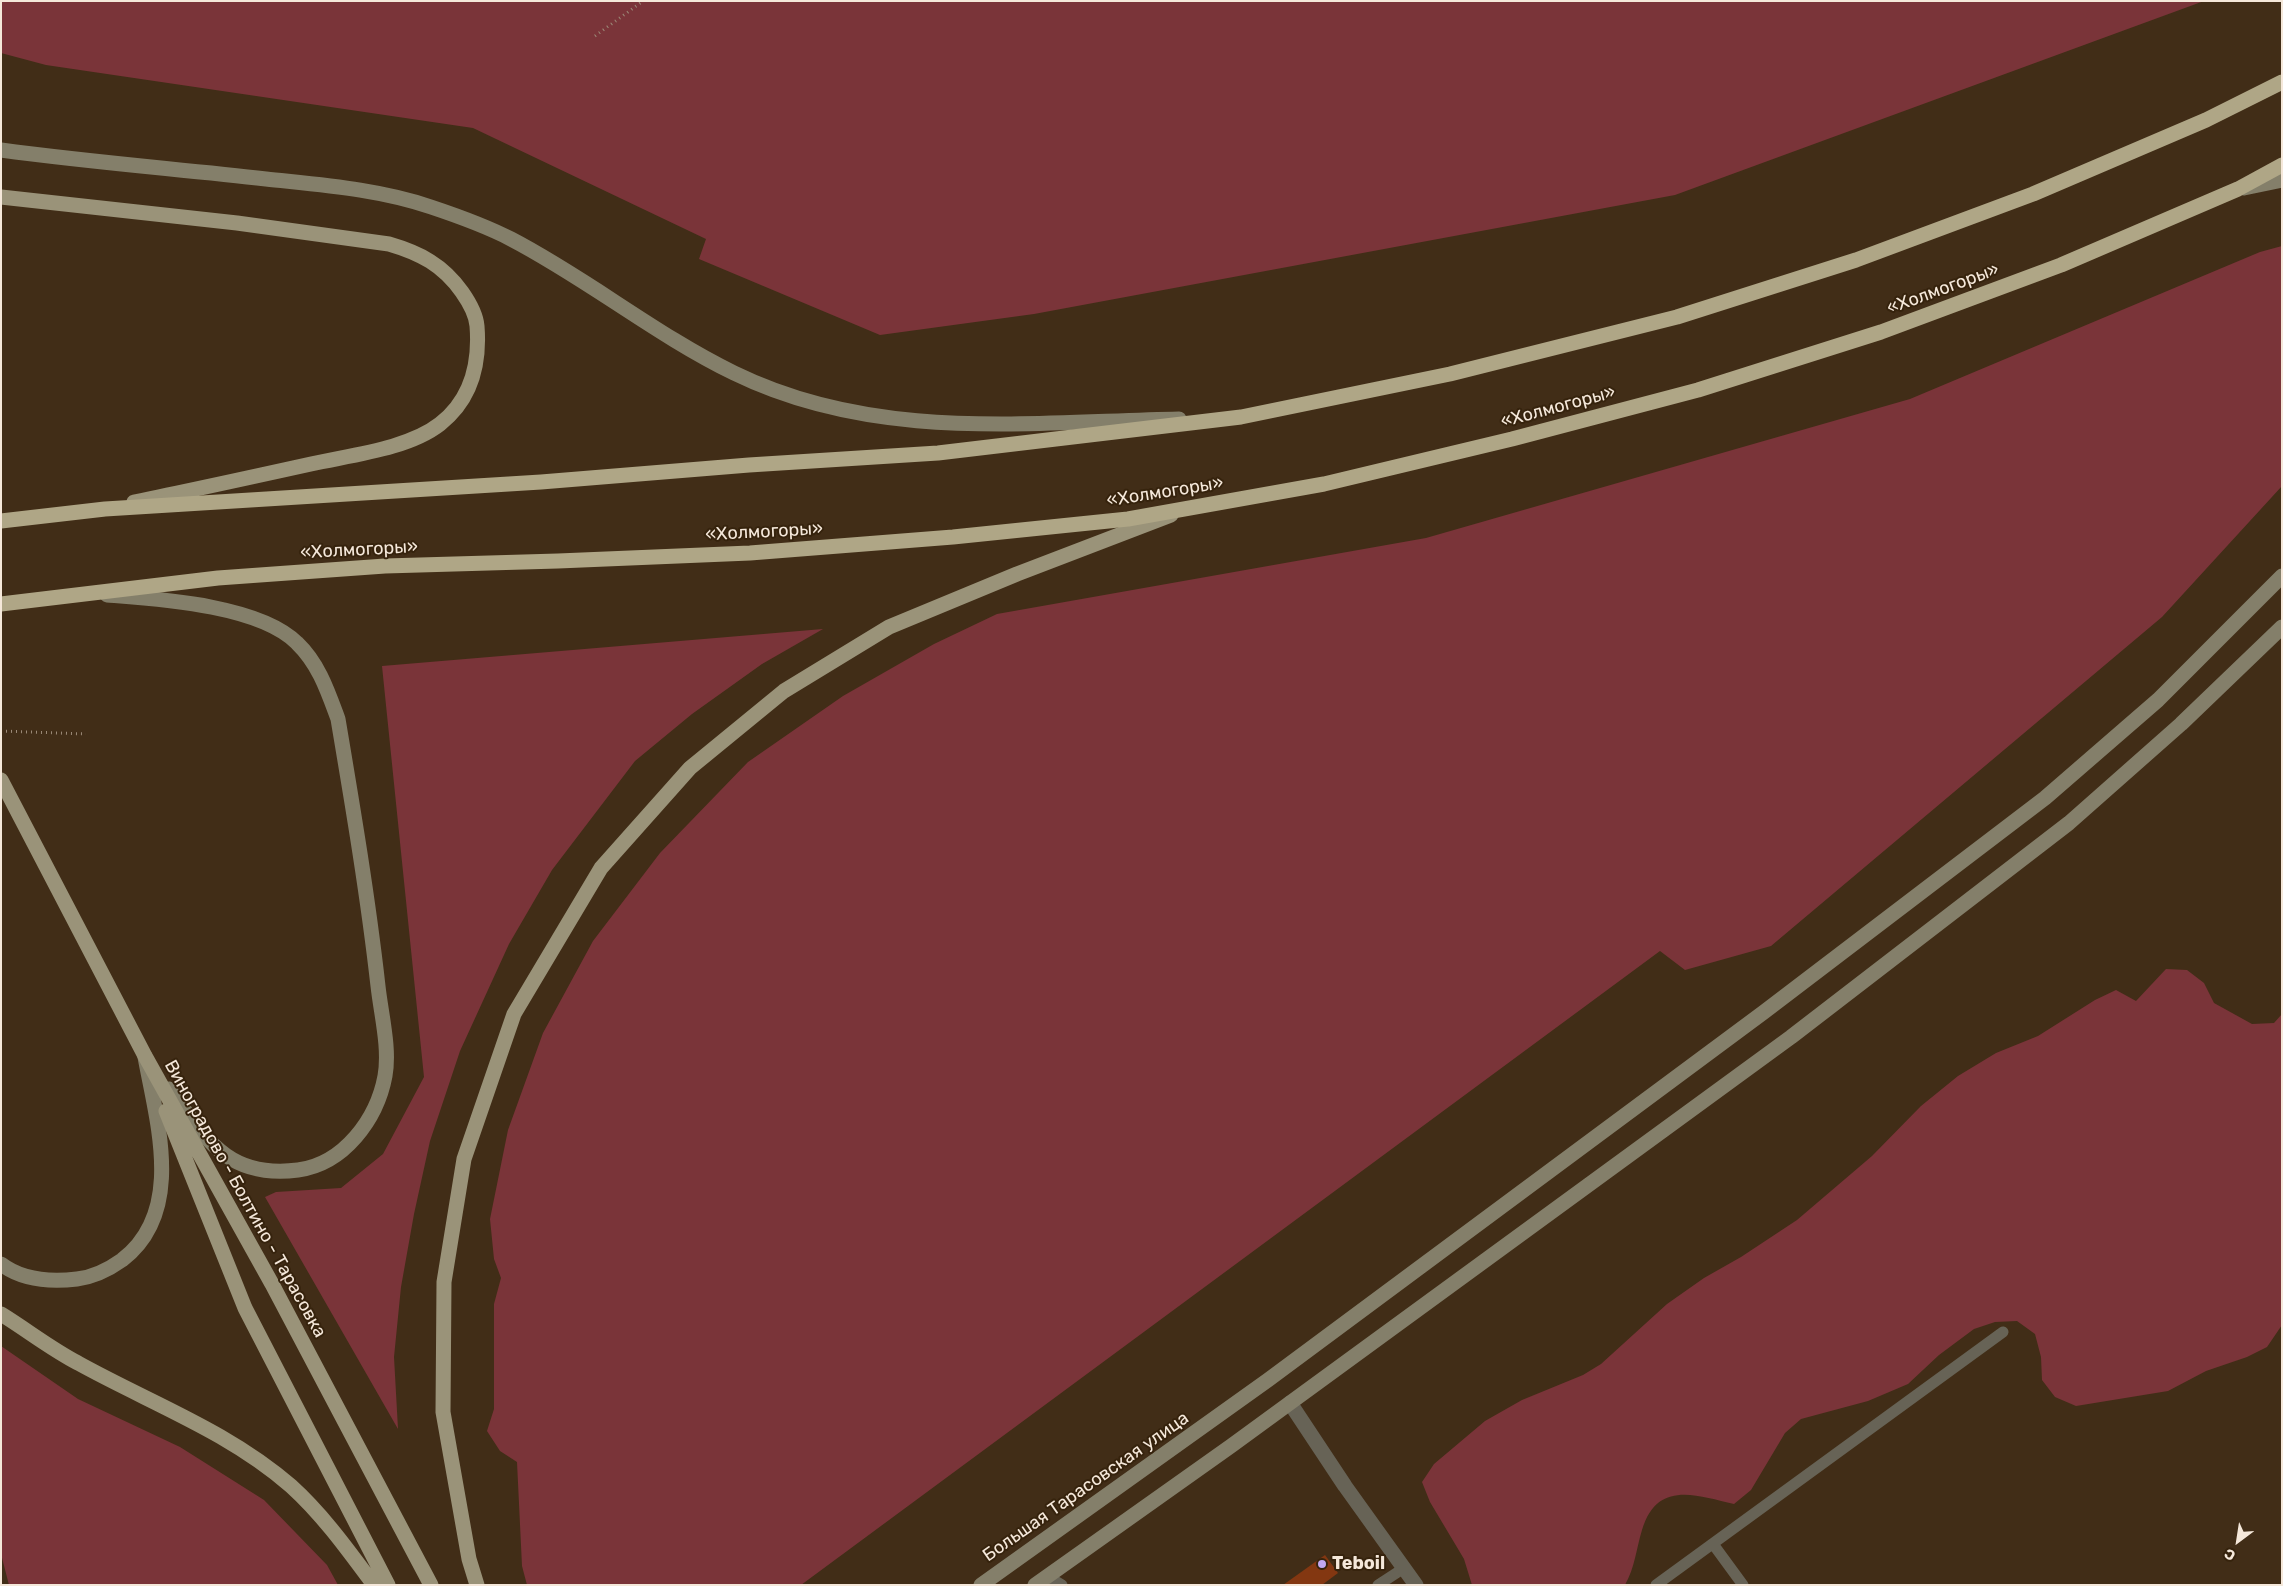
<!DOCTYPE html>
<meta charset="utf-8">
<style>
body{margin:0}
#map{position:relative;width:2283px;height:1586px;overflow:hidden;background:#412d17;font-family:Rubik,sans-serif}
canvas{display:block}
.frame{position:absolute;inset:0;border:2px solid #f5e8da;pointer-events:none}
.north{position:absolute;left:2213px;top:1516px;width:50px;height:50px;-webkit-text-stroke:4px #36230d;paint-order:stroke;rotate:211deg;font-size:14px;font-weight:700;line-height:20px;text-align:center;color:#f5e8da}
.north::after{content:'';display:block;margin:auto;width:18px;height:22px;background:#f5e8da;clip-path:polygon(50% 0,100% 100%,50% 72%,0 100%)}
</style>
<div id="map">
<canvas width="2283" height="1586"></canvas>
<div class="frame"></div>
<div class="north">С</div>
</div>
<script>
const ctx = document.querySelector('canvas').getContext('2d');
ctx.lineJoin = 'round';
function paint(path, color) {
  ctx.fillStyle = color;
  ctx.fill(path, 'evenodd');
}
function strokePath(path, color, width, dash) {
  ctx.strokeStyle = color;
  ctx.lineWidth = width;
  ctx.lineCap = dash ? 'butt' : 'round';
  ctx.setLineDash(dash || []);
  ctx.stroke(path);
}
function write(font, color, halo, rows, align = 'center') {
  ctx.font = font + ' Rubik,sans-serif';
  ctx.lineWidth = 4;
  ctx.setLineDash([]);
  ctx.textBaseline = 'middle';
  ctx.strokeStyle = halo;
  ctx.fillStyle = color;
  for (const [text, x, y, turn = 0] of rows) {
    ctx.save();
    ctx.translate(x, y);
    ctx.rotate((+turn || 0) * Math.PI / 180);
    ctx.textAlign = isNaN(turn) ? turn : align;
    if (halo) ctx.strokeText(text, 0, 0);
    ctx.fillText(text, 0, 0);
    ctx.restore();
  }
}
paint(new Path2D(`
 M1 1H2204L1675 195 1034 314 880 335 699 259 706 239 473 128 46 65 1 53Z
 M2282 246V486L2162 617 1771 946 1685 970 1660 951 801 1585H527L522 1566 517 1462 500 1451 487 1431 494 1409V1304L501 1278 494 1259 490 1219 508 1130 543 1033 593 941 660 853 748 762 843 696 934 644 997 614 1426 538 1910 399 2260 252Z
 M823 629 762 664 692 714 635 761 552 870 509 944 460 1051 430 1141 414 1214 401 1287 394 1357 398 1429 265 1197 276 1192 341 1188 383 1154 424 1077 382 666Z
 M2166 969 2187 970 2204 983 2214 1003 2252 1024 2274 1023 2282 1014V1325L2267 1347 2247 1357 2206 1371 2168 1391 2076 1406 2055 1397 2042 1380 2041 1357 2035 1334 2017 1321 1995 1322 1974 1329 1939 1355 1908 1384 1868 1401 1801 1419 1785 1433 1751 1490 1734 1504C1696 1495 1657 1480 1642 1530 1636 1550 1635 1567 1625 1585H1472L1464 1559 1430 1502 1422 1482 1434 1464 1485 1421 1522 1400 1583 1375 1601 1364 1667 1304 1704 1278 1741 1257 1797 1220 1872 1156 1921 1106 1958 1076 1996 1053 2038 1036 2095 1000 2116 990 2136 1001Z
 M1 1346 78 1399 180 1447 264 1500 327 1565 338 1585H9L1 1554Z`), '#7a3439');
paint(new Path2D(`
 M1325 1555 1338 1573 1322 1585H1283Z`), '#833711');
strokePath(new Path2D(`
 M595 36 643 1
 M1 731 86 734`), '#9c8b79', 3, [1, 4]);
strokePath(new Path2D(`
 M1713 1544 1743 1585
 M1047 1576 1062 1585
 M1378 1585 1404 1568
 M1656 1585 2003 1332`), '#676356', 11);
strokePath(new Path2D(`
 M1290 1403 1345 1486 1416 1585`), '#676356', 15);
strokePath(new Path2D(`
 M1 150C89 162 178 169 266 179 321 185 378 189 431 207 458 216 486 226 511 239 588 279 656 335 734 373 875 442 1028 422 1179 419
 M2244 188 2282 180
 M107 595C158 599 259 605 297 643 319 664 328 692 338 719 353 808 368 897 378 986 381 1014 390 1048 385 1076 377 1119 344 1164 298 1170 228 1179 206 1139 169 1089
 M1 1264C23 1281 51 1282 77 1279 94 1277 108 1270 122 1260 185 1212 157 1123 145 1057
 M981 1585 1268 1380 1764 1012 2045 798 2158 700 2282 576
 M1035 1585 1231 1446 1791 1037 2069 823 2181 724 2282 627`), '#847f6a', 15);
strokePath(new Path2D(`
 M1 197 237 223 389 244C420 253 443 265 462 292 469 302 476 314 477 326 480 364 472 399 440 424 408 449 351 455 311 464 252 477 193 490 134 502
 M1 780 145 1056 272 1284 431 1585
 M166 1111 245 1308 388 1585
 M1 1314C27 1330 51 1349 78 1363 150 1403 228 1431 291 1486 323 1515 348 1550 374 1585
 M477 1585 469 1559 443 1412 444 1282 464 1159 514 1014 601 868 690 768 784 691 889 627 1017 574 1171 515`), '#9a9379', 15);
strokePath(new Path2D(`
 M1 521 105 509 541 482 749 465 938 453 1241 417 1450 374 1677 317 1856 260 2033 194 2206 120 2282 82
 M1 604 218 578 385 566 558 561 750 553 953 537 1128 519 1324 484 1512 439 1698 390 1881 332 2061 265 2238 189 2282 165`), '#afa686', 15);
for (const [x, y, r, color] of [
 [1322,1564,5,"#c2a8f2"]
]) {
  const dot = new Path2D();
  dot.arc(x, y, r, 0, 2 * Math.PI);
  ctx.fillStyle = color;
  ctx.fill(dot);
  strokePath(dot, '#36230d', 2);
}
write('18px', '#f5e8da', '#36230d', [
 ["«Холмогоры»",1943,289,-20],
 ["«Холмогоры»",1558,407,-15],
 ["«Холмогоры»",1165,492,-9],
 ["«Холмогоры»",764,532,-3],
 ["«Холмогоры»",359,550,-3],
 ["Виноградово - Болтино - Тарасовка",245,1199,61],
 ["Большая Тарасовская улица",1086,1487,-35]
]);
write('bold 18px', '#f5e8da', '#36230d', [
 ["Teboil",1332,1564]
], 'left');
</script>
